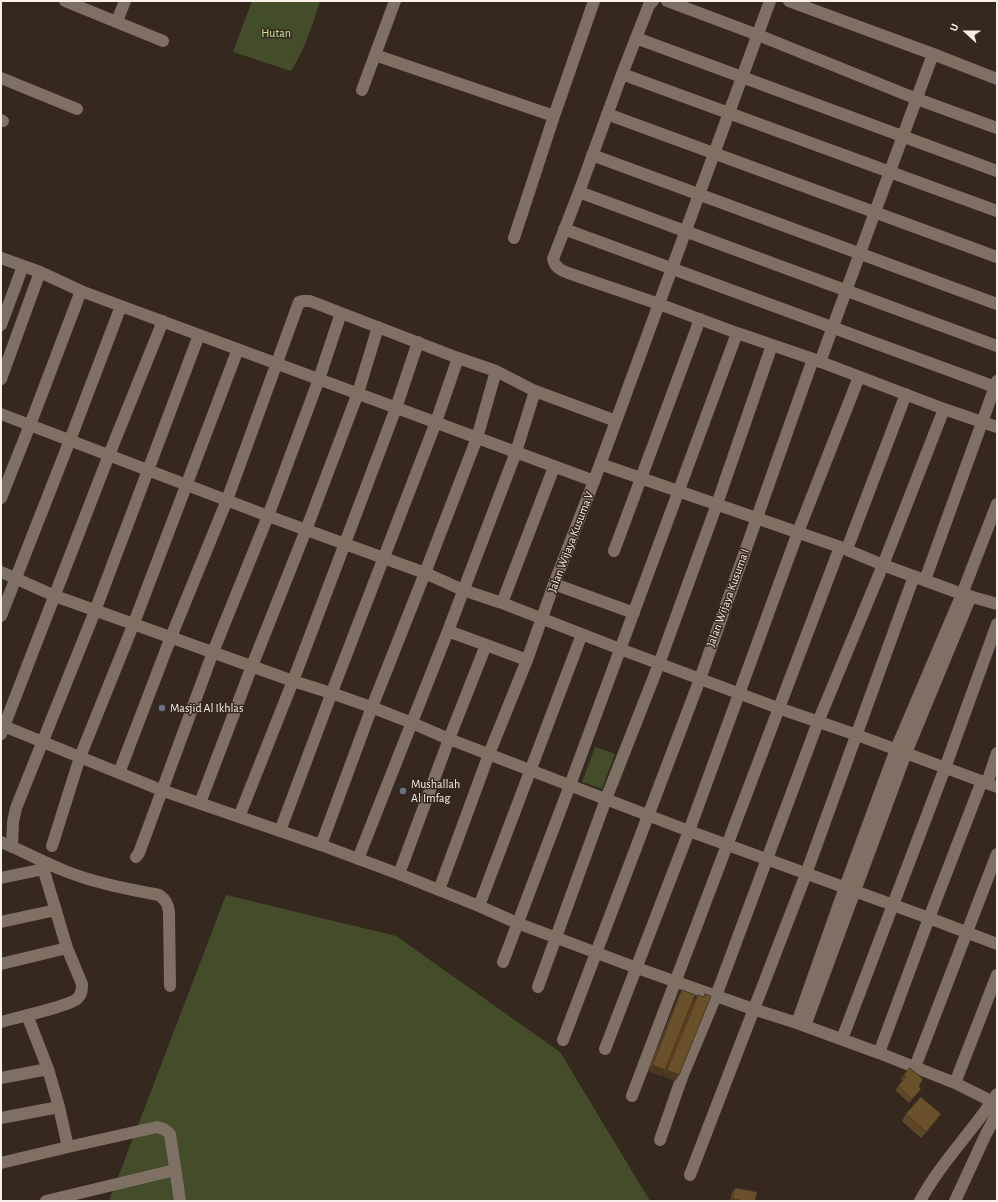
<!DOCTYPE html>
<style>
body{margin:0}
#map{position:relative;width:998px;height:1202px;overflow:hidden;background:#34281f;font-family:"Alegreya Sans",sans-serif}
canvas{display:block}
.frame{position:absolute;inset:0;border:2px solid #f9f0ea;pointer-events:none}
.north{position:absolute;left:946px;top:12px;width:40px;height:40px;-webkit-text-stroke:3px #34281f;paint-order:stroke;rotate:291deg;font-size:11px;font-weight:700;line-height:16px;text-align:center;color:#f9f0ea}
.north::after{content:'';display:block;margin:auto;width:14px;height:18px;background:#f9f0ea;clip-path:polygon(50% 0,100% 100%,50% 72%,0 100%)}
</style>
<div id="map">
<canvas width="998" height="1202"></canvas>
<div class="frame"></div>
<div class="north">U</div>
</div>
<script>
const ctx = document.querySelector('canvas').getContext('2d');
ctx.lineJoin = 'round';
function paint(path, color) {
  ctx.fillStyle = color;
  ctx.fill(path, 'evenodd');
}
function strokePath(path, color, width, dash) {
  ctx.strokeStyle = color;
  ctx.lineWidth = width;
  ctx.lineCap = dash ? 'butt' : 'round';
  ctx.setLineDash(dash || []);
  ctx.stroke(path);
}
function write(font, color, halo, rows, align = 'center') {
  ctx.font = font + ' "Alegreya Sans",sans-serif';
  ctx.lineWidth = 3;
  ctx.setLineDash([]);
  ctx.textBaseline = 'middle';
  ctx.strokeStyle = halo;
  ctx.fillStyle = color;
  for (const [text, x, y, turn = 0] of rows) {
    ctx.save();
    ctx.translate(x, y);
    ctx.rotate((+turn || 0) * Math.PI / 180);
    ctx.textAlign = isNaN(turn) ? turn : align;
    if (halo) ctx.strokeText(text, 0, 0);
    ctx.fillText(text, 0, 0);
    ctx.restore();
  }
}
paint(new Path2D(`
 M252 1H320C312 26 305 49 291 71L233 52Z
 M595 747 615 754 602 789 582 782Z
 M226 895 396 936 560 1052 650 1201H109Z`), '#444d2a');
strokePath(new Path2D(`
 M65 1 163 41
 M395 1 375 55 554 116 594 1
 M653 1 649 5 622 74 579 192 553 259C555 268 562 271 571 274L659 304 737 333 813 359 944 409 997 427
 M667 1 758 35 917 99 997 128
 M789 1 933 54 997 79
 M117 21 125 1
 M636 38 997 171
 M622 74 890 172 997 211
 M1 78 77 109
 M362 90 375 55
 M607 114 997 257
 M1 120 3 121
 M592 155 997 304
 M579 192 997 346
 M564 229 995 387
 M514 238 554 116
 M1 258 40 272 81 291 121 306 594 481
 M1 325 23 266
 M820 362 933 54
 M1 379 40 272
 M1 414 268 516 425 573 463 590 502 603 620 649 778 708 857 735 997 787
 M600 464 840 547 883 565 962 594 997 604
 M1 498 30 425 81 291
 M847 549 906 394
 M614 551 700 319
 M1 572 55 596 293 681C347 697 398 716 449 739L689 831 929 918 997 944
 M925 580 997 381
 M554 584 634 613
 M502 603 554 467
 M1 616 70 440 121 306
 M448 631 527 660
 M1 725 161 790 321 845 399 874 479 906 517 923 637 968 753 1009 797 1023 879 1053 955 1083 997 1104
 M1 734 109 455 163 321
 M119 773 171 637 227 500 299 302 304 301H310L341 313 458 358 496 371 535 391
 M987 783 997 753
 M200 803 252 666 306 530 358 393 378 327
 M239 817 293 681 396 408 418 342
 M280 831 332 692 436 422 458 358
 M1 842C23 851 43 862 65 871 95 883 128 889 159 895 166 900 168 904 169 912L170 986
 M321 845 372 707 425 573 477 438 496 371
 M52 846 80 757 134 623 238 349
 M12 847 13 822 16 808 95 611 199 335
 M136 857 139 853 213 652 268 516 319 379 341 313
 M358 859 448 631 516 452 535 391 616 421
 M399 874 449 739 486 645
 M1 878 44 869
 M439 890 489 754 527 660 554 584 594 481 770 1
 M479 906 582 634
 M1 922 56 910
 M503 962 570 785 737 333
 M1 964 67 948
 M538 987 606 799 659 664 717 504 772 345
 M27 1015 48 1069 59 1107 68 1147 157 1127 164 1129 170 1134 180 1201
 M1 1022C14 1018 71 1006 78 998 82 994 82 989 82 984L67 948 41 861
 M797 1023 845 887 896 749 962 594 997 504
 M805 1026 906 753 971 596
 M842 1039 945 768 997 624
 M563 1040 700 679 813 359
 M605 1049 689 831 798 532 859 377
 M879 1053 929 918 982 781
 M915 1067 997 854
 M1 1078 48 1069
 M955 1083 997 975
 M632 1096C702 913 770 730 840 547
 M1 1118 59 1107
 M660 1140 682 1077 716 996 818 722 883 565 944 409
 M1 1163 68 1147
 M690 1175 806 874 914 576
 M46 1201 175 1170
 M920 1201C941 1162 973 1131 997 1094
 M955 1201 986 1134 997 1114`), '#7f7066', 12);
paint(new Path2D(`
 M682 990 667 1064 693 1002 698 995 703 997 705 994 679 1075 675 1081 663 1076 665 1070 661 1076 648 1071 678 997Z
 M904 1075 919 1086 918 1093 909 1103 895 1090 902 1081 901 1079Z
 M906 1114 936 1121 921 1138 902 1121Z
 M735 1188 755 1201H730L732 1192Z`), '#5b4626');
paint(new Path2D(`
 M653 1065 665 1070 661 1076 648 1071Z
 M667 1070 679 1075 675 1081 663 1076Z
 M941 1114 936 1121 921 1138Z
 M733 1199 744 1201H731Z`), '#4a391f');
const building = new Path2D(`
 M682 990 695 995 665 1070 653 1065Z
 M705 994 711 996 679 1075 667 1070 698 995 704 997Z
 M910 1068 923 1079 919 1086 921 1089 912 1099 898 1086 906 1077 904 1075Z
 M921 1097 941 1114 926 1132 906 1114Z
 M735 1188 757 1192 755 1201H744L733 1199Z`);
paint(building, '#6a512c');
strokePath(building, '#4a391f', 1);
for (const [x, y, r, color] of [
 [162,708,4,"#6b7280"],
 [403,791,4,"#6b7280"]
]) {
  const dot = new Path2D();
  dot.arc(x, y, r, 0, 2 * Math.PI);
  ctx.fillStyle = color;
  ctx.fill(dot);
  strokePath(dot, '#34281f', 1.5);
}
write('12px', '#d3e5a0', '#34281f', [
 ["Hutan",276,33]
]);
write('12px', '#f9f0ea', '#34281f', [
 ["Jalan Wijaya Kusuma V",571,542,-69],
 ["Jalan Wijaya Kusuma I",728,598,-70]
]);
write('12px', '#f9f0ea', '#34281f', [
 ["Masjid Al Ikhlas",170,708],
 ["Mushallah",411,784],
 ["Al Imfag",411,798]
], 'left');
</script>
